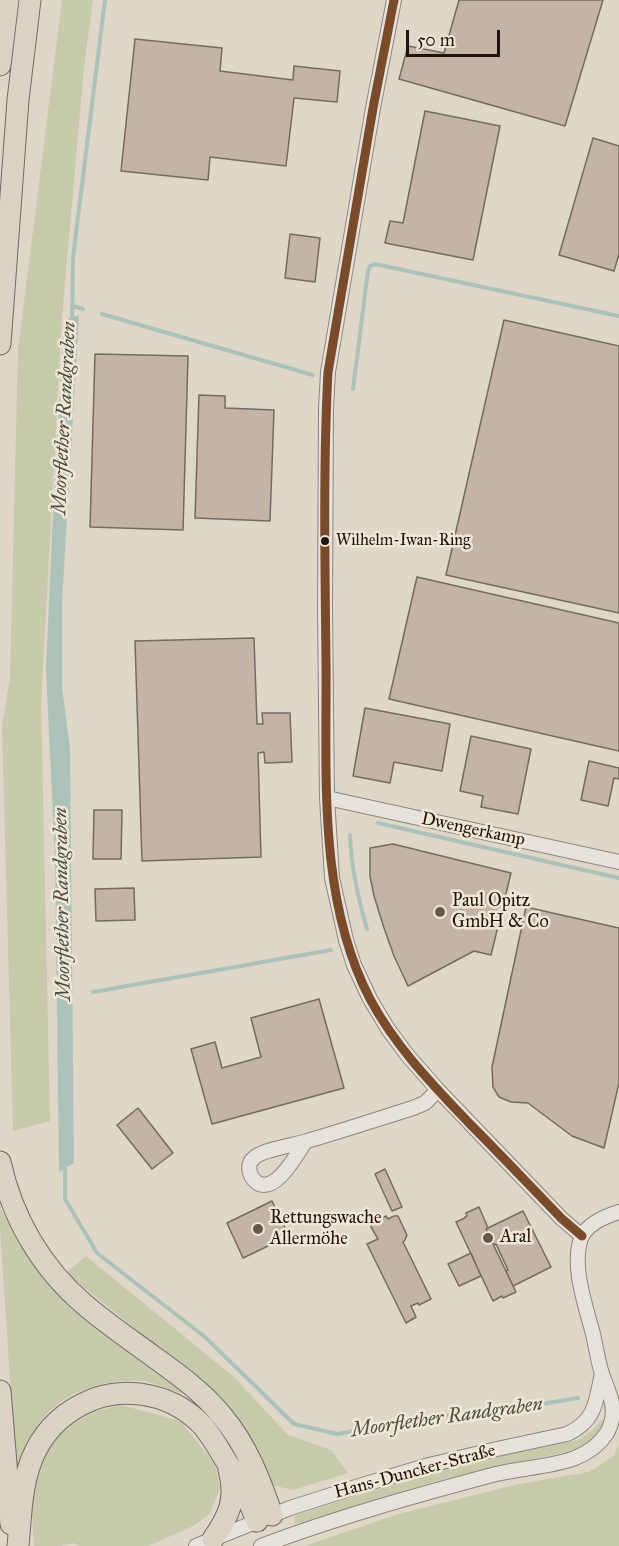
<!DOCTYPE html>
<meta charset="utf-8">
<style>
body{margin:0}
#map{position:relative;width:619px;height:1546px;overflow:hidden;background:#dfd7c8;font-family:"IM FELL Great Primer",serif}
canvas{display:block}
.scale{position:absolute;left:406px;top:30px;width:94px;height:27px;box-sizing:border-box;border:3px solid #1e140d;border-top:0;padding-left:8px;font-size:18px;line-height:21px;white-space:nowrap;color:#1e140d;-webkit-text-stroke:4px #f1e7d5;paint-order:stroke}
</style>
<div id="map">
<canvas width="619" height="1546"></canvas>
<div class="scale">50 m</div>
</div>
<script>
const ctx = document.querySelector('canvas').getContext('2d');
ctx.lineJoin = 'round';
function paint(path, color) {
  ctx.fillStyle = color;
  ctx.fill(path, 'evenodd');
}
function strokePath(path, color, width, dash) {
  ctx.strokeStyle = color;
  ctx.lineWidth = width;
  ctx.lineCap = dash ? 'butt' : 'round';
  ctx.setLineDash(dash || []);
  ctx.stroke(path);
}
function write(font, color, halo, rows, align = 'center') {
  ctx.font = font + ' "IM FELL Great Primer",serif';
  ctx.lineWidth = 5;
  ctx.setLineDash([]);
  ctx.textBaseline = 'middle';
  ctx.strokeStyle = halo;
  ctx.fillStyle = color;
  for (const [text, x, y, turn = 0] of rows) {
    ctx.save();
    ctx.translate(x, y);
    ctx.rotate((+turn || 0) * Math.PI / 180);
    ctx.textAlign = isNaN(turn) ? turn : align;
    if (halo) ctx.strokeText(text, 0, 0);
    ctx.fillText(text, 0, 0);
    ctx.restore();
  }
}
paint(new Path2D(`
 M62 0H93L84 67 62 317 41 704 50 1121 13 1131 2 727 10 677 18 350Z
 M0 1208 44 1280 186 1395C173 1391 155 1382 142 1381 109 1379 73 1388 49 1412 35 1426 24 1455 16 1473L0 1227Z
 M86 1256 234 1377 288 1435 331 1450 348 1473 293 1490 272 1485 239 1424 201 1382 66 1273Z
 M121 1405 180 1421 215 1464 220 1489 209 1515 191 1527 148 1546H81L73 1543 61 1546H34L31 1496 45 1453 67 1426 93 1412Z
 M602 1419 604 1423 592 1442 574 1450 436 1481 309 1521 294 1524 295 1515 460 1464 578 1440 594 1429Z
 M619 1444V1546H305L395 1515 519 1484 589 1472 614 1456Z`), '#c7caab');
paint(new Path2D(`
 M79 315 62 602V686L70 749 74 1163 59 1172 55 859 46 669 53 513 64 320Z`), '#adc3ba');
strokePath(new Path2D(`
 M73 306 83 309
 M102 314 313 375
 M72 322 73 257 105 0
 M353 389 368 271 370 266 375 264 619 316
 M378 823 619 878
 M350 835C351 867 358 898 367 929
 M93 992 331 950
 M65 1163V1199L97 1253 205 1337 294 1424 337 1434 431 1417 505 1410 578 1398`), '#adc3ba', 4);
const building = new Path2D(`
 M459 0H603L565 126 399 79 408 46 444 53Z
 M135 39 222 48 220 71 293 80 294 66 340 71 337 102 294 98 286 166 210 157 208 180 121 171Z
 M425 111 500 126 473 260 385 243 390 221 403 223Z
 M593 138 619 146V254L614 271 559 255Z
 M290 234 320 238 315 282 285 278Z
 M504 320 619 346V613L446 575Z
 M95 354 188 356 183 530 90 527Z
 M199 395 225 396V408L274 410 270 521 195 518Z
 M417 577 619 623V751L389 699Z
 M254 638 257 724H263L262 713H290L292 762 265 763 264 752 258 753 261 857 142 861 135 641Z
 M365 708 450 724 442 771 394 762 390 783 353 776Z
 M471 736 531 749 518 814 481 807 483 796 460 791Z
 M589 761 619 768V779L614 778 608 806 581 800Z
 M94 810H122L121 859H93Z
 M393 844 511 873 491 955 474 951 408 986 394 956 384 928 374 896 370 876V848Z
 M134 888 135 920 96 921 95 889Z
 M526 907 619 928V1083L604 1148 572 1136 528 1103 511 1102 499 1097 493 1087 492 1067Z
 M319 999 344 1088 212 1124 191 1049 215 1042 222 1068 261 1057 251 1018Z
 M138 1108 173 1153 152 1169 117 1125Z
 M385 1169 402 1207 392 1211 375 1174Z
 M272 1201 289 1236 243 1258 227 1223Z
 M479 1207 488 1228 486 1229 494 1245 496 1244 508 1270 506 1271 516 1292 503 1298 502 1296 493 1301 456 1222 465 1218V1217L467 1216 466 1213Z
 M523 1211 551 1267 513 1286 486 1229Z
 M386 1216 388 1219 394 1216H398L407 1235 405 1240 403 1242 431 1299 419 1305 418 1303 411 1306 416 1317 406 1323 367 1244 378 1239 371 1227 372 1223Z
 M471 1253 481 1276 459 1286 448 1264Z`);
paint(building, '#c4b4a5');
strokePath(building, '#726c64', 1.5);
const minor = new Path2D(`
 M394 0 373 108 328 372 326 409 325 609 327 798 332 878 346 940 354 965 370 999 388 1029 408 1056 438 1090 562 1219 582 1236
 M327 798 619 862
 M305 1142C297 1154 275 1196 256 1182 249 1176 246 1164 254 1158 261 1150 295 1145 307 1141 342 1131 378 1119 413 1108L425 1103 438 1090
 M196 1546 290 1508 359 1486 429 1465 497 1449 567 1434C596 1421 596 1401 602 1373
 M261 1546C338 1517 417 1495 496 1474 521 1468 552 1467 575 1458 588 1453 599 1445 607 1433 619 1410 610 1396 602 1374 598 1361 596 1347 593 1334 586 1307 570 1263 582 1236 589 1223 606 1216 619 1212`);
const highway = new Path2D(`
 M0 65 8 0
 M0 344 18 100 30 0
 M0 1162C12 1217 41 1268 85 1305 107 1324 131 1340 154 1357 179 1375 204 1393 223 1417 247 1446 260 1480 272 1515
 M0 1391 11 1524
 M213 1539C229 1516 237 1499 229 1470
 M18 1546C21 1515 21 1480 35 1452 47 1427 68 1409 94 1399 133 1386 175 1396 203 1426 213 1438 220 1451 228 1464 233 1472 238 1479 243 1487 248 1498 252 1509 257 1521`);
strokePath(minor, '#8c877e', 16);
strokePath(highway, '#726c64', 23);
strokePath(minor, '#e7e2db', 14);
strokePath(highway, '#dad3c6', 21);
strokePath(new Path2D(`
 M394 0 373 108 328 372C323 468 325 565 326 661 327 771 317 898 370 999 395 1046 432 1084 468 1122 500 1154 531 1187 562 1219L582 1236`), '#7a4b2a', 9);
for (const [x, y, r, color] of [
 [325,541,5,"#1e140d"],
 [440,912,6,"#62584e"],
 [258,1229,6,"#62584e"],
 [488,1238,6,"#62584e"]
]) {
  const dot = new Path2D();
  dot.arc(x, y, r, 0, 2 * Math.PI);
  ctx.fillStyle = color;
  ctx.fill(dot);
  strokePath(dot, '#f1e7d5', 2);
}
write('16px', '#1e140d', '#f1e7d5', [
 ["Wilhelm-Iwan-Ring",336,541]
], 'left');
write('18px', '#1e140d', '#f1e7d5', [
 ["Dwengerkamp",473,830,12],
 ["Hans-Duncker-Straße",415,1472,-15]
]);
write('18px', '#1e140d', '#f1e7d5', [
 ["Paul Opitz",452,902],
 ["GmbH & Co",452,923],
 ["Rettungswache",270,1219],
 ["Allermöhe",270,1240],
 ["Aral",500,1238]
], 'left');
write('italic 20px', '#484e47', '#f1e7d5', [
 ["Moorflether Randgraben",65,418,-87],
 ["Moorflether Randgraben",63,904,-91],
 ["Moorflether Randgraben",447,1418,-8]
]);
</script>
